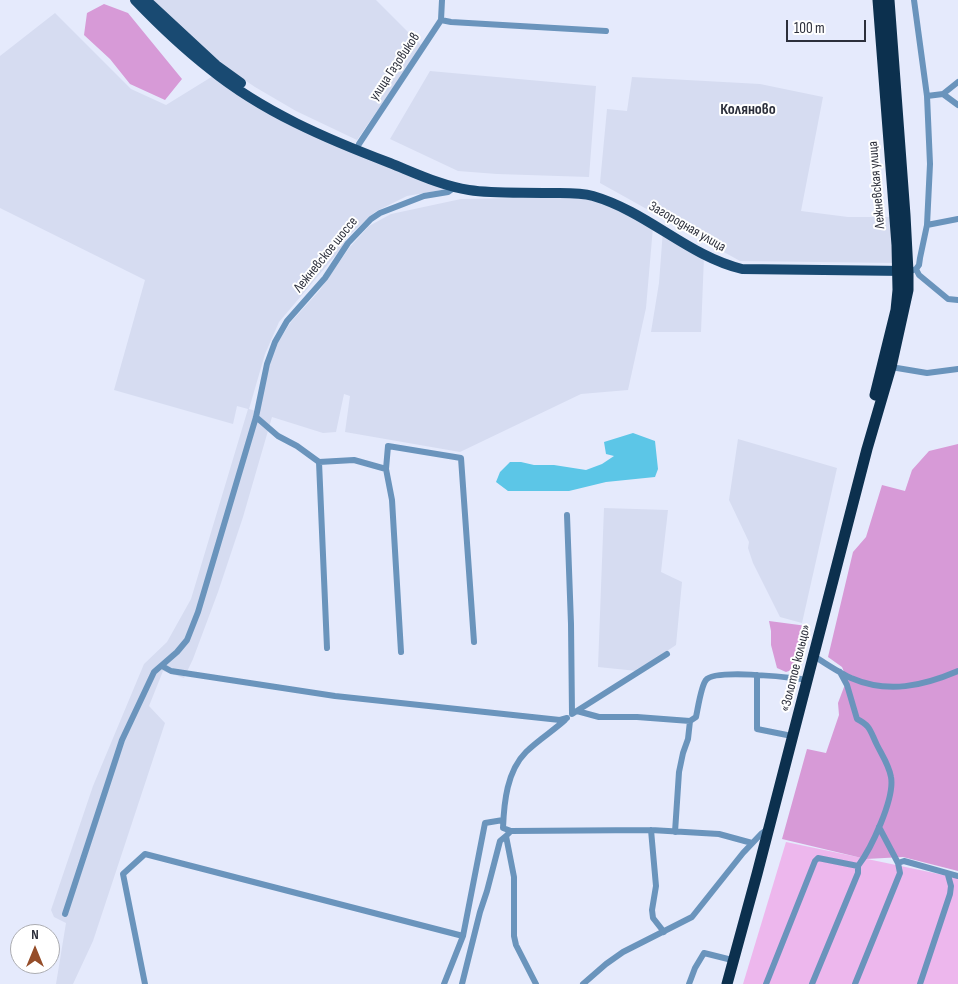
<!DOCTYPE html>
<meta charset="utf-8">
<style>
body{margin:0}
#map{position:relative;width:958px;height:984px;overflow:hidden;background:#e5eafc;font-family:"Sofia Sans Condensed",sans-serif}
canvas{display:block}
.north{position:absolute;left:10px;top:924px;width:50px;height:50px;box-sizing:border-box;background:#fff;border:1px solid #abacb1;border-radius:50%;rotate:0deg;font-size:14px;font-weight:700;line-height:20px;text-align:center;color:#2c2f3b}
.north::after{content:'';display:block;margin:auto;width:18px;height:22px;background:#954d29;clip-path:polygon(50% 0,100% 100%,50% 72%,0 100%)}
.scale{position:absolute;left:786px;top:20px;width:80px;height:22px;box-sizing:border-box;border:2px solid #2c2f3b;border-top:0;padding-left:6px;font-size:15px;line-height:18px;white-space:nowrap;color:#2c2f3b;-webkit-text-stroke:4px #fff;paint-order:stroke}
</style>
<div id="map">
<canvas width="958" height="984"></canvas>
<div class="north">N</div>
<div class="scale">100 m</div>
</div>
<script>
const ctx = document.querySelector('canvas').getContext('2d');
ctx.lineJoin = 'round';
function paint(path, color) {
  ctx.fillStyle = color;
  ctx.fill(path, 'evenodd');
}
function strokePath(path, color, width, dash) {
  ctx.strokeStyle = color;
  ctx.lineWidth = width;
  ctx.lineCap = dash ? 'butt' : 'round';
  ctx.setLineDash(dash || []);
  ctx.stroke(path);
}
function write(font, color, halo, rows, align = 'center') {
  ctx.font = font + ' "Sofia Sans Condensed",sans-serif';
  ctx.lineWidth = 4;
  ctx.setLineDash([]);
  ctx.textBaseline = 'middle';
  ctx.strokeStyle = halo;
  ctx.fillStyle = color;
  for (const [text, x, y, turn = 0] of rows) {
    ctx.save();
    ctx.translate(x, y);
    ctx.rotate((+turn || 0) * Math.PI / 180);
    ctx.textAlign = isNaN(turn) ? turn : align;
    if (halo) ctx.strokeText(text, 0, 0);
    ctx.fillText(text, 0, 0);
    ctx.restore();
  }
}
paint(new Path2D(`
 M150 0H376L422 46 357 140 296 111 255 87 215 60Z
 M55 13 131 89 166 105 213 76 309 131 447 189 407 196 375 212 347 237 341 249 279 322 265 354 249 409 259 412 267 373 276 345 291 322 319 291 349 248 369 226 391 214 461 199 578 197 618 207 653 227 646 308 628 390 581 394 460 452 345 432 350 396 344 394 336 432 323 433 272 417 243 517 218 592 193 659 184 678 163 671 149 706 165 723 93 941 73 984H56L66 923 54 917 51 910 93 786 144 664 167 642 191 599 248 409 237 406 233 424 114 390 145 280 0 208V56Z
 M430 71 596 86 589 177 497 174 458 171 390 139Z
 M632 77 760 84 823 97 801 211 848 217H892L896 263 740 261 600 183 607 109 627 111Z
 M663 230 704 256 701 332H651L659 283Z
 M738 439 837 468 802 623 780 617 753 563 748 548 749 542 729 500Z
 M604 508 668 510 661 572 682 582 676 645 637 671 598 667Z`), '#d6dcf1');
paint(new Path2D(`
 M786 842 958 878V984H743Z`), '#edb7ed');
paint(new Path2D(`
 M104 4 128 13 182 79 165 100 130 84 110 59 84 35 87 13Z
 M958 444V871L903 857 866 859 782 839 807 749 826 753 839 715 838 703 847 679 842 667 828 657 853 552 866 537 882 485 905 491 912 470 929 451Z
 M769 621 807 626 805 637 797 668 786 672 777 668 771 645V631Z`), '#d79ad7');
paint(new Path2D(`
 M633 433 655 441 658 469 655 477 606 482 569 491H508L496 482 500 472 510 462H521L534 465H554L586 470 602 464 614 456 606 454 604 442Z`), '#5cc6e7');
strokePath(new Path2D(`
 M441 20 451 22 606 31
 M943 94 958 105
 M927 96 943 94 958 82
 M359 144 441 20 442 0
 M927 225 958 219
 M916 269 919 275 948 299 958 300
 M908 272 916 269 919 265 920 258 927 225 930 164 927 96 914 0
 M891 367 927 373 958 369
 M256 417 278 436 297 446 319 462 327 648
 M319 462 354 460 386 469 388 446 461 458 474 642
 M386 469 392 500 401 652
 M567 515 571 624 572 714 667 654
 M814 656C826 664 838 672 851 678 888 694 923 686 958 671
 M162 666 171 671 335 696 560 720 567 718
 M757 675V729L787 735
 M577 711 599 717H637L690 721
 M651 830 656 886 652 910 653 918 664 932
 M511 831 503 828C504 802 507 771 526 752 538 740 553 731 565 720
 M675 832 679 772 683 753 688 739 690 721 696 717C698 708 701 686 706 680 714 669 786 677 801 679
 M898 863 904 861 958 876
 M65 914 122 740 154 672 177 652 187 640 198 612 256 417 267 364 275 342 287 321 325 278 348 243 371 219 380 213 424 196 448 192 455 187
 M145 984 123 874 145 854 463 936 485 823 503 820
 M444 984 463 936
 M462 984 480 912 487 891 500 841 506 836
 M536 984 516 945 514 936V877L506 836 511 831 651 830 719 834 752 843
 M583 984 606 964 623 952 692 917 743 853 761 834 768 829
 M689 984 695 968 704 953 728 959
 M766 984 815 861 818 858 858 866C871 849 895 798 891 777 889 765 882 755 877 745 870 731 871 726 857 719L847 685 840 672
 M812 984 858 873V866
 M855 984 900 873 898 863 879 827
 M920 984 950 894 951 886 948 875`), '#6a94bc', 6);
strokePath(new Path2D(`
 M135 0C158 24 183 48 210 69 263 112 327 139 390 163 415 173 442 186 469 190 495 194 522 192 548 193 563 193 579 192 593 196 648 212 688 256 742 269L905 271
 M146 0 216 65 241 83`), '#194a72', 10);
strokePath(new Path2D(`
 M875 395 896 310 898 290 897 245 878 0
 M727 984 757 874 867 449 891 367 908 290V272L905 215 889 0`), '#0c304e', 11);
write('14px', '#2c2f3b', '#fff', [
 ["улица Газовиков",395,67,-56],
 ["Лежневская улица",877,185,-95],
 ["Загородная улица",687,227,30],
 ["Лежневское шоссе",326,255,-51],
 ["«Золотое кольцо»",796,668,-76]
]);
write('bold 16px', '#2c2f3b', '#fff', [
 ["Коляново",748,110]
]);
</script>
